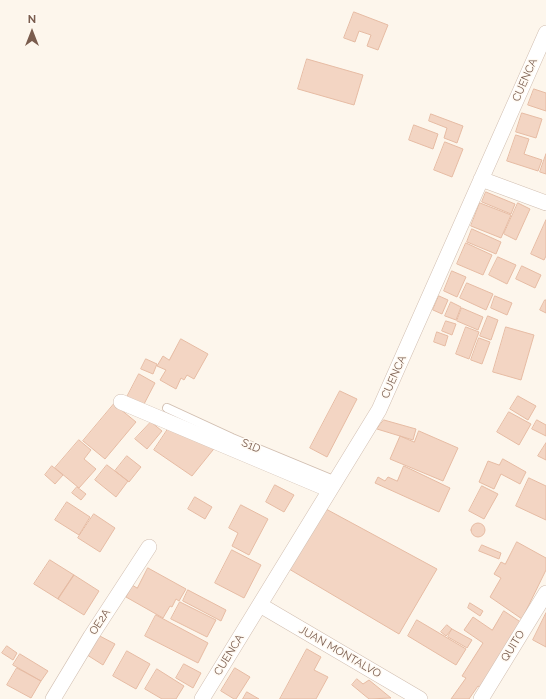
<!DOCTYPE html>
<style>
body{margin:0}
#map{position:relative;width:546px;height:699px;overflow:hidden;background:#fdf6ec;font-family:Raleway,sans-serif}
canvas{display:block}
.north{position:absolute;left:12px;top:12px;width:40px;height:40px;-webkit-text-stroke:3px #fffaf3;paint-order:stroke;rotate:0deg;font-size:11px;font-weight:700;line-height:16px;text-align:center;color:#7a5c4d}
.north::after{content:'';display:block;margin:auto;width:14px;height:18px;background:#7a5c4d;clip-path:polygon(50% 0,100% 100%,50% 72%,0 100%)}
</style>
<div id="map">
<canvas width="546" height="699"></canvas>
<div class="north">N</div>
</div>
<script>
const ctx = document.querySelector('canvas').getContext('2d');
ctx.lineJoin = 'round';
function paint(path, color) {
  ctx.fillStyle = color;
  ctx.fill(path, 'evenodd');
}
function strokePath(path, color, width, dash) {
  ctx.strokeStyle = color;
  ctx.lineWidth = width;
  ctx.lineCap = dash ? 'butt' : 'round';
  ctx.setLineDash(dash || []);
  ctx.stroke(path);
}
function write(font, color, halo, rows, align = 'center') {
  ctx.font = font + ' Raleway,sans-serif';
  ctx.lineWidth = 3;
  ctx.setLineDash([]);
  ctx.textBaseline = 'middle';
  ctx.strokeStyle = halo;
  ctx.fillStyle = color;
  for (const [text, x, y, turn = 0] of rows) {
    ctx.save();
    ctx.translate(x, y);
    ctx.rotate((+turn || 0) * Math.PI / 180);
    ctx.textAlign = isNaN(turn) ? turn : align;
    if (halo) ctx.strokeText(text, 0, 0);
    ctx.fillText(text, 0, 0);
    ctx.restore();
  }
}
const building = new Path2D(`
 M354 12 388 25 378 50 367 46 371 35 359 31 355 42 344 38Z
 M307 59 363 75 354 105 298 89Z
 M534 89 546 93V111L528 105Z
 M522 113 542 119 536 138 516 132Z
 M431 114 463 126 457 143 444 138 447 128 429 121Z
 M414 125 438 134 433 149 409 140Z
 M516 135 529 139 524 154 542 160 538 171 507 161Z
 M445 142 463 149 452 177 434 170Z
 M546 154V174L540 172Z
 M486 192 515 204 511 214 482 202Z
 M480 203 511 215 501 238 471 226Z
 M518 203 530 209 516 240 504 234Z
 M546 220V256L544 260 531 254Z
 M472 229 501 242 496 254 467 242Z
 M466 243 492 255 483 275 457 264Z
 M498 257 516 265 507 284 489 275Z
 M522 266 541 275 535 288 516 279Z
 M452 271 466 277 457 297 444 291Z
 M467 283 493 294 486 310 460 298Z
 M439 296 448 300 442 314 433 310Z
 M495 296 512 303 507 315 491 308Z
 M545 300H546V313L540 310Z
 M451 302 461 307 456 320 445 316Z
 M462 308 483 317 478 330 457 321Z
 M488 316 498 320 491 340 480 336Z
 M446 321 456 324 452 335 442 331Z
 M466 327 479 332 469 359 456 354Z
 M506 327 534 335 521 380 493 372Z
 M437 332 448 336 445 346 434 342Z
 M479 338 490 342 482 364 471 360Z
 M181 339 208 354 194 379 187 375 184 380 181 378 176 389 160 380 166 370 157 366 163 356 169 360Z
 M146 359 157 364 153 374 141 369Z
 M139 374 155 383 143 406 127 397Z
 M340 391 357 399 327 457 310 448Z
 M518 396 536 406 528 420 510 409Z
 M114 404 136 422 105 459 83 441Z
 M509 412 531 424 519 445 497 432Z
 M384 420 416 429 413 440 377 429Z
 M537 420 546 425V436L532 429Z
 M151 422 162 431 147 449 135 439Z
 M170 426 217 445 192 476 154 450Z
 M419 431 458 448 443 481 390 459 400 436 414 442Z
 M79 440 91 450 84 459 96 469 79 488 55 468Z
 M546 443V460L538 456Z
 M127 456 141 467 129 482 115 471Z
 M503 459 526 472 520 484 501 474 494 489 479 482 488 461 499 465Z
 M107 465 128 481 116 497 95 480Z
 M52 466 63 475 55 484 45 475Z
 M404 466 450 488 439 512 375 483 378 477 385 481 388 477 397 481Z
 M529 478 546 486V520L516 506Z
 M275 485 294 495 284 512 266 502Z
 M482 486 498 494 484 519 469 511Z
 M77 487 86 494 81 500 72 493Z
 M195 497 212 507 205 519 188 509Z
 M67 502 90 517 79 535 55 520Z
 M241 505 268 519 249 555 232 546 238 533 229 528Z
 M326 509 437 569 399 634 289 569Z
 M94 514 115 528 100 552 78 538Z
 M471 530a7 7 0 1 1 14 0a7 7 0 1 1-14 0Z
 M517 542 546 558V570L522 619 490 597 501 578 494 574 501 562 505 564Z
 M482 545 501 553 499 559 479 551Z
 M232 550 261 565 244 598 215 583Z
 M50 560 74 575 58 599 34 584Z
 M148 568 186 589 179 601 176 599 172 607 170 606 163 618 126 597 132 585 137 588Z
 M74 575 99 591 84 615 58 599Z
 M188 590 226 610 221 621 183 601Z
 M180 602 216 620 207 637 171 619Z
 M470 603 483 611 480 616 468 608Z
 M504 611 522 623 481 688 478 686 469 699H451L466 678 462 676 483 643 464 630 473 617 492 630Z
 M546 613V647L533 640Z
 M156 615 208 643 198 663 145 636Z
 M417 620 466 649 456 665 408 636Z
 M447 625 452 629 446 636 441 632Z
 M452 629 472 640 467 648 448 637Z
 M96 634 115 644 103 665 84 653Z
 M7 646 17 653 13 660 2 653Z
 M307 649 321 657 314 670 328 677 316 699H280Z
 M127 651 150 664 136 689 113 676Z
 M20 654 48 671 41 681 13 665Z
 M184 664 201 673 193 688 176 678Z
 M17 668 41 681 31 698 7 685Z
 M235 668 250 677 236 699H234L221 691Z
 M157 669 184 686 176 699H162L145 689Z
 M357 679 363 684 369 680 391 698 369 699 352 685Z
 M247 692 259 699H243Z`);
paint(building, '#f3d5c3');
strokePath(building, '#e6bba3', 1);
const lane = new Path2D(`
 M167 408 232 438 336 481`);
const street = new Path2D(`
 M481 179 546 203
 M121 402 330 490
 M260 605 420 699
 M53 699 91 636 149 547
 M202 699 379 410 546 33
 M481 699 546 593`);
strokePath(lane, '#d1beb0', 10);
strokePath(street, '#d1beb0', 16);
strokePath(lane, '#fff', 8);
strokePath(street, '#fff', 15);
write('11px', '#7a5c4d', '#fffaf3', [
 ["CUENCA",525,80,-66],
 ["CUENCA",394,377,-66],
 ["S1D",251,446,23],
 ["OE2A",100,622,-57],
 ["QUITO",513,646,-58],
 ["JUAN MONTALVO",340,652,30],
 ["CUENCA",229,655,-58]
]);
</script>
